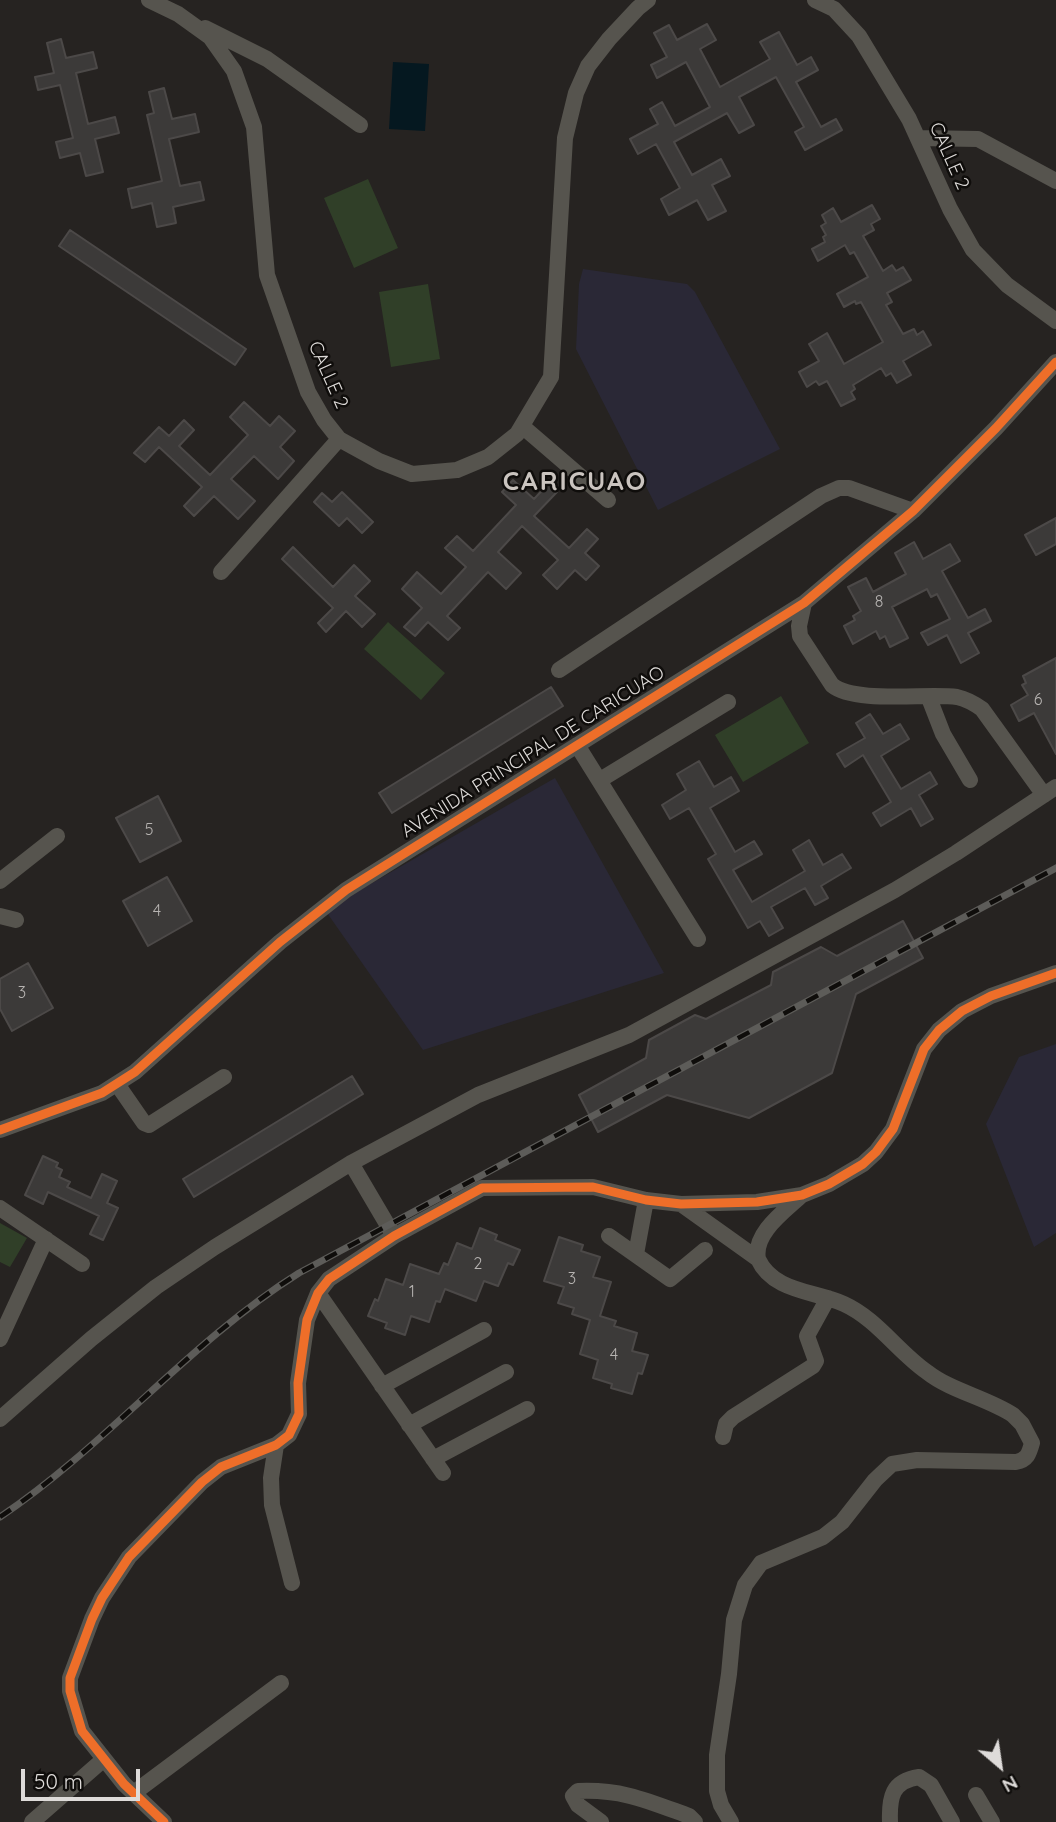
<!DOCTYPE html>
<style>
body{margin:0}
#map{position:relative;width:1056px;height:1822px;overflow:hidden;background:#262321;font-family:Quicksand,sans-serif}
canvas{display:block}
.north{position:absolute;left:965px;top:1731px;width:70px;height:70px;-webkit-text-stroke:5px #0f0d0b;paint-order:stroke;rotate:151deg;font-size:19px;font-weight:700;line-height:28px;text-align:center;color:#dedbd9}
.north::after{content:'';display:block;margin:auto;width:24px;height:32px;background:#dedbd9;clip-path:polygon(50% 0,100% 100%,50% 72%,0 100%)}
.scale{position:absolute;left:21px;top:1769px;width:119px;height:32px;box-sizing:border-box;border:4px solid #dedbd9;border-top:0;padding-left:9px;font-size:21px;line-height:24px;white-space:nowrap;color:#dedbd9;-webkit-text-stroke:5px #0f0d0b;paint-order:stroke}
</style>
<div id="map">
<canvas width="1056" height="1822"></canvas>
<div class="north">N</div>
<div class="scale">50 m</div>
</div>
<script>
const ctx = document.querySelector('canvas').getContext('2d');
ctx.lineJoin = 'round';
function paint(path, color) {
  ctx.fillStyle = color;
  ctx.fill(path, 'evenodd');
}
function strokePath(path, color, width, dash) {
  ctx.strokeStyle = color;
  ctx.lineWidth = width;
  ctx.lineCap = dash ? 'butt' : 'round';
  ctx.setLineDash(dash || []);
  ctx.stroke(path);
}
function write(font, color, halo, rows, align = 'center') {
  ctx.font = font + ' Quicksand,sans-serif';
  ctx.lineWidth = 5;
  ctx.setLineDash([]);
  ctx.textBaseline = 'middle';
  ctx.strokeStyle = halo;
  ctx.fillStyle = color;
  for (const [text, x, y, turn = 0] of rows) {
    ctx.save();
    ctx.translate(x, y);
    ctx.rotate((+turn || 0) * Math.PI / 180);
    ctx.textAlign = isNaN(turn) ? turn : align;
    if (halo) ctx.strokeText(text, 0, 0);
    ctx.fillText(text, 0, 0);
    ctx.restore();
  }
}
paint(new Path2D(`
 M583 269 687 284 695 292 780 449 658 510 576 349 579 284Z
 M555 778 664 973 423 1050 325 910Z
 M1056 1044V1233L1034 1247 986 1124 1019 1057Z`), '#2a2836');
paint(new Path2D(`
 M368 179 398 248 354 268 324 198Z
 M428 284 440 359 391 367 379 292Z
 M388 622 445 673 421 700 364 649Z
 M781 696 809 743 743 782 715 735Z
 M0 1223 27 1238 10 1267 0 1262Z`), '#303f28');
paint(new Path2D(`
 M393 62 429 64 425 131 389 129Z`), '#051820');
const building = new Path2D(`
 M707 24 716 40 700 49 720 87 770 59 760 42 779 32 797 65 811 57 818 70 796 82 821 127 836 119 842 130 805 150 795 132 804 127 776 77 739 97 754 125 739 133 727 113 674 142 692 175 721 159 730 176 712 185 726 211 708 220 697 200 669 215 661 199 680 188 656 144 638 154 630 139 658 124 650 109 662 102 675 126 710 107 686 62 657 78 651 65 667 57 654 33 669 25 677 40Z
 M61 39 66 58 93 52 97 68 76 73 88 124 115 117 119 133 95 139 103 172 86 176 80 153 60 158 56 142 73 138 60 85 38 90 35 77 54 73 47 43Z
 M164 88 172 119 195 114 199 132 169 139 180 186 200 182 204 200 173 207 176 223 157 227 152 203 132 208 128 189 162 181 147 115 154 113 149 92Z
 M872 205 880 219 871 224 874 230 863 236 883 271 892 265 896 271 903 267 911 280 887 293 892 302 886 305 903 334 914 329 917 335 923 331 931 345 903 361 911 375 897 383 891 373 886 376 881 368 853 385 855 389 851 392 855 399 841 406 827 381 819 385 816 381 807 387 799 372 819 361 809 344 827 333 844 364 883 342 861 302 856 304 855 301 844 307 837 294 868 277 854 252 850 254 845 245 818 261 812 249 825 242 823 237 826 235 821 226 826 223 822 215 833 208 841 222Z
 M70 230 246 349 235 365 59 246Z
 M244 402 270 426 279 416 295 431 280 447 294 461 278 479 254 456 231 479 255 501 238 519 214 496 194 516 184 506 202 487 159 447 145 462 134 453 159 427 169 436 184 420 194 430 179 446 210 475 248 435 230 417Z
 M513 480 534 499 548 484 557 492 534 516 569 548 587 529 598 539 585 553 599 566 586 580 575 570 557 589 543 575 558 560 522 526 498 552 521 573 506 589 488 572 447 616 460 628 448 640 428 622 415 636 404 627 422 608 402 589 417 572 441 594 466 567 445 548 457 536 473 551 516 505 502 492Z
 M342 492 373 522 362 533 347 518 339 526 314 502 322 493 332 502Z
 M1056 518V544L1036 555 1025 535Z
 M914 542 923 559 950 544 960 561 942 571 968 618 985 609 991 621 968 633 979 653 961 663 947 635 928 645 921 633 950 619 937 594 931 597 927 589 892 607 908 638 890 647 885 636 880 639 876 631 853 644 844 626 855 620 853 616 861 611 848 587 866 578 873 592 906 574 895 553Z
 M293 547 333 587 354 565 370 581 355 596 375 614 362 627 346 611 326 632 318 623 333 608 282 559Z
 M1056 658V754L1034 713 1019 721 1011 705 1028 695 1022 685 1026 683 1023 676Z
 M551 687 563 706 392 813 379 793Z
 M870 714 883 734 900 724 909 739 881 756 901 789 930 772 937 784 919 795 933 819 921 826 911 808 881 826 873 813 891 802 863 755 845 767 837 754 865 738 856 723Z
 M699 761 714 787 731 777 739 791 710 808 735 852 754 841 762 854 733 870 752 902 805 871 793 850 809 840 823 865 842 854 851 868 821 886 828 898 815 905 805 888 771 907 783 928 769 936 760 921 748 928 708 859 716 854 689 808 670 819 662 805 686 790 677 774Z
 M158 796 181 841 140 862 116 818Z
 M167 877 192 921 148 946 123 901Z
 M903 921 923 958 856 994 832 1073 749 1118 667 1095 598 1132 579 1095 646 1058 649 1040 695 1015 706 1019 771 985 773 972 821 947 837 956Z
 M28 963 53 1008 12 1031 0 1009V979Z
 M352 1076 363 1094 194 1197 183 1179Z
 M43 1156 58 1163 56 1167 62 1170 59 1177 70 1182 67 1187 91 1198 102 1174 117 1181 107 1203 118 1208 103 1240 90 1234 99 1216 48 1192 43 1204 25 1195Z
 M480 1228 497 1235 495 1240 520 1250 513 1265 508 1263 498 1286 484 1281 476 1301 445 1289 440 1302 436 1301 429 1322 411 1316 405 1335 385 1328 387 1323 368 1316 375 1299 378 1301 386 1279 403 1285 410 1264 439 1274 444 1263 448 1265 457 1243 472 1249Z
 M559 1237 583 1245 581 1251 600 1257 593 1277 611 1282 600 1316 616 1321 614 1326 637 1333 632 1351 648 1355 642 1374 638 1373 632 1394 611 1388 612 1384 593 1378 598 1360 580 1354 590 1320 572 1314 574 1308 558 1303 564 1287 544 1281Z`);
paint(building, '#3c3a39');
strokePath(building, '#4c4948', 2);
strokePath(new Path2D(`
 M149 0 178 14 210 37 234 71 254 127 267 275 308 392 324 420 339 439 379 461 412 474 457 470 488 457 517 434 551 377 565 138 576 93 588 66 609 39 638 8 648 0
 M815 0 834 9 859 36 909 119 950 209 973 250 1007 285 1056 321
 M205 28 267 59 360 125
 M918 138 978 139 1056 181
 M522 426 608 500
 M221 572 339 439
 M804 603 799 626 800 636 832 685C855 704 927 693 957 697 966 699 975 704 982 709L1044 795
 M559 670 821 496 839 488H849L913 511
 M929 698 943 734 970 780
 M577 745 698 939
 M600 780 728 702
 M0 881 57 836
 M0 916 16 920
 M117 1084 144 1123 149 1125 224 1077
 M0 1130 102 1093 135 1072 280 942 346 890 804 603 913 511 996 428 1056 362
 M351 1163 394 1236
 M681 1204 758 1259C753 1233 785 1211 802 1195
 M0 1208 82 1264
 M609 1236 670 1279 705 1250
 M636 1254 646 1200
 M318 1293 443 1473
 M0 1339 46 1239
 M382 1386 484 1330
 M0 1419 91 1339 156 1287 215 1247 351 1163 478 1095 629 1035 895 890 956 853 1056 787
 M409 1425 506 1372
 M723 1437 726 1424 733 1417 813 1366 816 1361 807 1336 828 1298
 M276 1445 271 1478 272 1505 292 1583
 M433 1459 527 1409
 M135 1792 281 1683
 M976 1795 992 1822
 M32 1822 104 1759
 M164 1822 124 1784 82 1731 70 1691V1678L92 1619 102 1598 129 1557 202 1482 221 1467 276 1445 289 1435 299 1414 298 1383 307 1320 318 1293 329 1279 394 1236 482 1188 593 1187 646 1200 681 1204 757 1202 802 1195 829 1184 863 1164 876 1152 893 1129 924 1049 939 1030 962 1011 991 996 1056 973
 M601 1822 578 1805 573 1796 578 1791C622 1789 648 1801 689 1816L695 1822
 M731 1822 721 1805 717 1791V1755L729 1674 734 1620 745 1585 761 1563 823 1537 842 1522 875 1480 892 1464 917 1460 1016 1462C1027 1460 1029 1454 1032 1443L1022 1424 1013 1415C987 1398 951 1391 927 1372 898 1352 877 1319 844 1304 815 1291 773 1292 758 1259
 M890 1822C889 1797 892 1781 919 1777L931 1785 952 1822`), '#56544e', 16);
const rail = new Path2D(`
 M0 1517C107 1445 189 1342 299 1273L1056 868`);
strokePath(rail, '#5d5c59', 7);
strokePath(rail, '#0f0d0b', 4.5, [13]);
strokePath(new Path2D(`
 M0 1130 102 1093 135 1072 280 942 346 890 804 603 913 511 996 428 1056 362
 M164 1822 124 1784 82 1731 70 1691V1678L92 1619 102 1598 129 1557 202 1482 221 1467 276 1445 289 1435 299 1414 298 1383 307 1320 318 1293 329 1279 394 1236 482 1188 593 1187 646 1200 681 1204 757 1202 802 1195 829 1184 863 1164 876 1152 893 1129 924 1049 939 1030 962 1011 991 996 1056 973`), '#ee6e29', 9);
write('16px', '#b6b3b1', null, [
 ["8",879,602],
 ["6",1038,700],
 ["5",149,830],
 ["4",157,911],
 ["3",22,993],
 ["2",478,1264],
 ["3",572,1279],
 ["1",412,1292],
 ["4",614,1355]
]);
write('19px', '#dedbd9', '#0f0d0b', [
 ["CALLE 2",949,156,66],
 ["CALLE 2",328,375,66],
 ["AVENIDA PRINCIPAL DE CARICUAO",533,752,-32]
]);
ctx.letterSpacing = '2px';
write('bold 26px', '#cac4bf', '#0f0d0b', [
 ["CARICUAO",575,482]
]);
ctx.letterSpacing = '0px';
</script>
